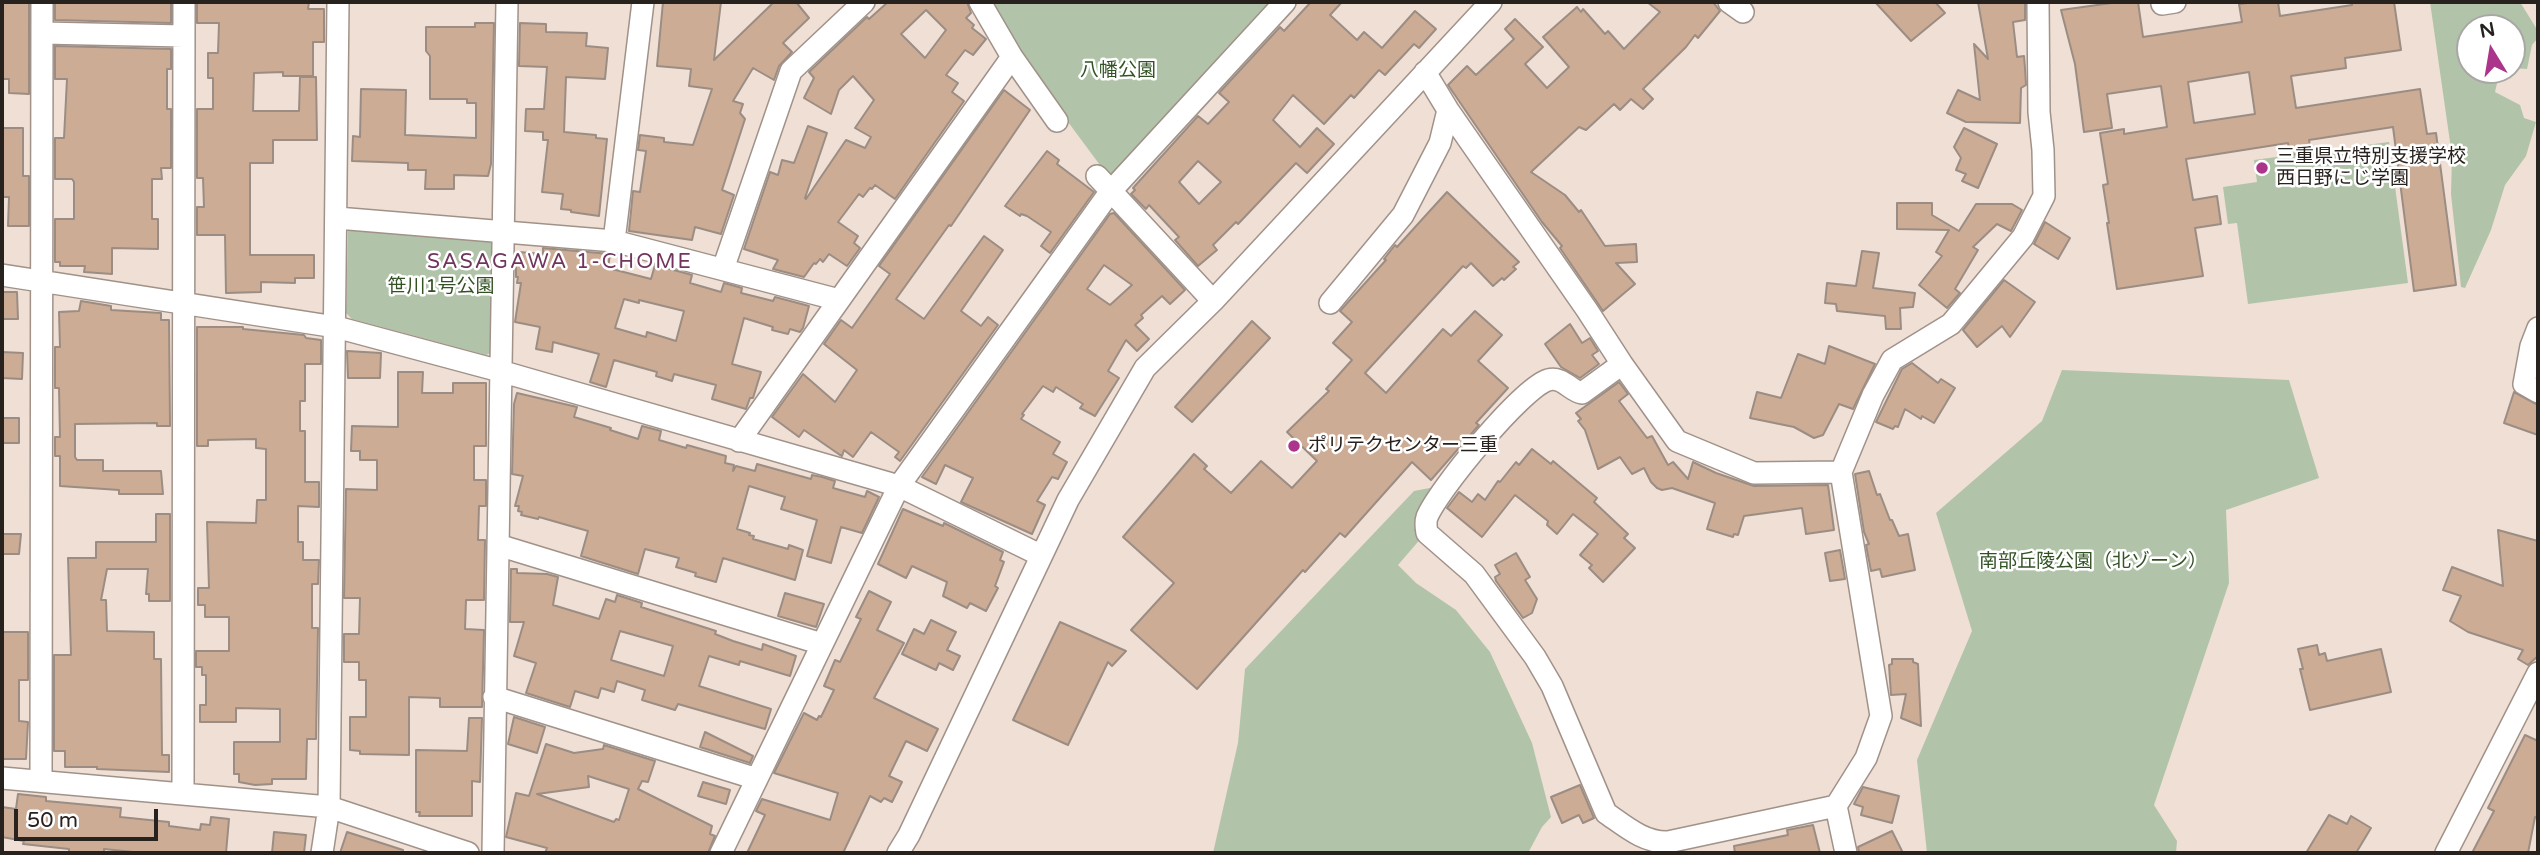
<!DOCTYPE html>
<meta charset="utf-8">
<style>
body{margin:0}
#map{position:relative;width:2540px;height:855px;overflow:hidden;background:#efdfd5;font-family:"Varela Round",sans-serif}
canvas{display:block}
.frame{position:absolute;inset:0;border:4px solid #28221e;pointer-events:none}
.north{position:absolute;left:2456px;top:14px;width:70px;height:70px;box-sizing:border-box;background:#fff;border:2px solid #a9a7a5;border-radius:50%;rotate:349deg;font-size:19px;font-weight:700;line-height:28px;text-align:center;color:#28221e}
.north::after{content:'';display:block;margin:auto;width:24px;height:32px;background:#ac358c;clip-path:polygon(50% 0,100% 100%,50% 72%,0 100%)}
.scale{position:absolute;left:14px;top:809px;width:144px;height:32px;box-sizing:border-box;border:4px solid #28221e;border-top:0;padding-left:9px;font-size:21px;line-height:24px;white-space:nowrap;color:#28221e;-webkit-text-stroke:5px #fff;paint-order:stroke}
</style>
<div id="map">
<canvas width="2540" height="855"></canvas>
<div class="frame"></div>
<div class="north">N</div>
<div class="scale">50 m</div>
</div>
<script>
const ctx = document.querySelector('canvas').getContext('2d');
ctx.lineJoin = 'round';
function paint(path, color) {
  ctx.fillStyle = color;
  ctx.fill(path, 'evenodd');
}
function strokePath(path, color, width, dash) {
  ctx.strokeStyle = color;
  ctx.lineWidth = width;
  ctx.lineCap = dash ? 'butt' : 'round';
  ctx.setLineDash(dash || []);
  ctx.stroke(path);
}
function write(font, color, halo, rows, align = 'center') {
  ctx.font = font + ' "Varela Round","Noto Sans JP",sans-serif';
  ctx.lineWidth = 5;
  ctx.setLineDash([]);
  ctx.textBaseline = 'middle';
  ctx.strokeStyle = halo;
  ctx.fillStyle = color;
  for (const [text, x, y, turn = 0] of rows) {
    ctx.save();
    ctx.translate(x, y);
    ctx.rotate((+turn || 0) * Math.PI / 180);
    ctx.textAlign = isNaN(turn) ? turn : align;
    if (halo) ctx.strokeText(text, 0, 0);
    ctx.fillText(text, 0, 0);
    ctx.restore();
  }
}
paint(new Path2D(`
 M989 2H1271L1116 177 1108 176 1020 57Z
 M2430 2H2520L2538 31V38L2532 45 2527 69 2512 68V28H2470V70H2500L2495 92 2520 105 2524 118 2536 122 2526 156 2505 185 2491 230 2465 288 2461 287 2451 194 2452 156Z
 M2389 142 2408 283 2248 304 2237 223 2228 224 2223 187 2257 182 2254 160Z
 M358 225 490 237 495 245 493 352 486 355 352 319 346 313 348 231Z
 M2062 370 2289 380 2319 478 2226 510 2229 583 2154 805 2177 841 2176 853H1927L1917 760 1972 631 1936 513 2042 421Z
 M1440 486 1423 536 1398 565 1416 583 1456 610 1490 652 1532 743 1551 817 1542 827 1528 853H1213L1238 743 1245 669 1414 491Z`), '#b1c4a9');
const building = new Path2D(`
 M2 2H29V94L9 93V79H2Z
 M55 2H171V23L55 20Z
 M197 2H309L308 9H324V42H313V76H283V72L254 73 253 111H299L300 77H316L317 140H273V163H250V255H314V278H295V283L261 282V292L226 293 225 235H197V207H204L203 178H197V109H213V78H208V53H218L219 23H197Z
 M663 2H721L714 60 774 2H796L809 18 783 43 792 52 779 66 774 80 753 68 733 101 743 104 740 113 745 119 722 190 734 195 721 234 695 227 692 240 629 231 633 191 640 192 646 151 638 150 640 135 664 138V142L693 145 712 89 689 86 691 69 657 66Z
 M888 2H967L971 13 966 18 974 25 972 28 986 39 973 55 965 50 946 75 958 83 952 92 964 101 895 199 875 185 872 189 870 188 863 197 859 194 838 222 858 236 854 243 860 248 847 266 829 254 823 262 820 259 816 264 814 263 804 277 773 269 778 260 744 249 770 172 778 175 782 160 794 163 808 126 827 133 805 198 806 199 846 140 865 148 871 137 855 128 874 100 853 76 839 90 831 114 804 98 814 78 809 72 867 17 869 19ZM926 10 946 30 925 58 901 34Z
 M1311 2H1342L1330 15 1357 40 1364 32 1382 48 1415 11 1436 29 1419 48 1414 44 1385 75 1379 70 1354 98 1351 95 1324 124 1293 95 1273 120 1300 147 1317 128 1334 144 1307 173 1296 163 1238 224 1236 222 1213 245 1217 250 1198 266 1175 240 1179 237 1149 205 1146 209 1131 194 1135 190 1133 188 1198 116 1208 124 1229 102 1219 93 1280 27 1284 31ZM1198 161 1221 182 1199 204 1179 182Z
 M1647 2H1713L1720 11 1698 38 1695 35 1686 47 1643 89 1653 99 1643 109 1631 99 1620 110 1614 104 1586 130 1579 127 1531 172 1565 195 1579 212 1581 210 1605 246 1636 244 1637 262 1616 263 1635 284 1603 311 1560 248 1562 246 1542 222 1448 85 1467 66 1476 75 1514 39 1505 29 1515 19 1543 47 1525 64 1547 88 1569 67 1543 37 1577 7 1581 12 1583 9 1605 34 1608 31 1624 49 1660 12Z
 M1875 2H1935L1945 13 1911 41Z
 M1978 2H2025V20L2013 22 2017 57 2024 56 2025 68 2026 85 2021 88 2020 123 1966 122 1947 113 1958 90 1980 100 1974 44 1988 59Z
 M2119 2H2138L2143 37 2242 22 2239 4 2256 2H2278L2280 16 2352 5V2H2394L2401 50 2345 58 2346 68 2291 76 2296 108 2420 89 2427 134 2436 133 2456 285 2414 291 2393 127 2309 140 2311 152 2290 155 2288 143 2186 159 2193 200 2217 196 2221 224 2195 228 2203 276 2117 289 2107 223H2109L2103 185 2108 184 2100 133 2124 129V134L2167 127 2161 86 2107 94 2112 128 2084 132 2075 64 2061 10ZM2249 72 2255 114 2194 123 2188 82Z
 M475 23H494L491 164 488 176 454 175V189H425L426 170H408V163L352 161 353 136 360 137 361 89 406 90 405 135 476 138V103H467V99H430V56L426 51V27H475Z
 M520 23 546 24V32L587 33 586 46 608 48 605 79 566 77 564 132 596 135V138L607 139 599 216 571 212V210L561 209 563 194 542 192 548 140H543V132L525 131 526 109H544L547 67 519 66Z
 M55 46 171 49V69H167V109H171V168H161L162 179H152V219H158V249L112 248V274L84 272 85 266H60V262H55V219H74V182L72 179H55V138H64L67 79H55Z
 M1004 90 1030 110 951 226 949 225 896 299 924 319 984 236 1003 250 961 311 981 326 988 317 998 325 900 461 895 457 899 452 871 432 853 457 844 450 842 456 840 455 804 430 799 437 772 417 803 374 835 402 857 370 824 344 841 320 852 328 890 274 879 266Z
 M2 128H23V176H29V226H8L9 197H2Z
 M1964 128 1997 144 1978 188 1962 181 1966 174 1956 170 1961 158 1954 147Z
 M1047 151 1059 160 1057 164 1094 192 1050 253 1041 246 1051 232 1027 216 1021 214 1020 216 1005 206Z
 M1447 192 1519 262 1513 267 1516 269 1504 280 1502 278 1493 286 1471 263 1466 268 1463 266 1365 373 1386 393 1443 329 1451 336 1475 311 1502 335 1478 361 1508 388 1476 423 1479 425 1431 480 1412 462 1345 537 1340 533 1305 572 1303 570 1197 689 1131 630 1174 583 1123 537 1194 454 1207 466 1204 469 1231 493 1261 461 1292 488 1317 461 1287 432 1329 391 1326 389 1352 360 1333 343 1352 322 1340 311 1386 260 1384 259 1395 245 1397 247Z
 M1897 203H1932V215L1959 231 1976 204H2012L2022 210 2011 231 1997 224 1973 247 1978 250 1955 289 1960 293 1947 308 1919 285 1942 256 1936 252 1949 230 1897 229Z
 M1114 213 1185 290 1170 304 1162 296 1141 315 1143 318 1135 325 1149 339 1137 351 1126 340 1108 371 1119 378 1095 416 1080 408 1083 404 1056 387 1053 392 1043 386 1022 414 1024 415 1021 419 1060 442 1053 454 1067 462 1058 479 1052 477 1037 501 1045 505 1032 534 961 502 973 478 945 465 936 484 922 477 1110 214ZM1104 265 1132 285 1110 305 1087 289Z
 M2045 222 2070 238 2058 259 2034 244Z
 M543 248 610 254 608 268 651 279 655 265 692 275 690 283 721 292 724 283 742 288 741 293 773 301 775 297 809 306 803 328 800 332 790 329 788 334 772 330 773 327 744 318 732 364 761 372 753 398H750L746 409 712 399 716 385 674 374 672 381 656 376 657 372 614 360 606 387 590 382 599 354 553 342 552 352 536 349 540 327 515 322 521 283H517L518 277H516V259H519V252L543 254ZM624 299 639 303V300L684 311 676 341 647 332 646 337 615 328Z
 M1862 251 1879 253 1873 288 1915 293 1913 307 1900 308 1901 329H1886L1885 316 1837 311 1836 304 1825 303 1827 283 1856 286Z
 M2004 280 2035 302 2010 337 2002 326 1977 347 1963 330Z
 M2 292H17L18 319H2Z
 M81 301 111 306V310L161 313V320H169L170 426H157V423L75 424V457L77 460H103V471H161L163 494H119V490L60 486V456H55V437H60L59 388H55V347H60L59 312 79 311Z
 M1252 321 1270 338 1192 422 1175 407Z
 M1570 324 1582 343 1590 338 1598 351 1592 355 1599 364 1580 378 1561 367 1545 344Z
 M197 327H243V329L304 335 306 338 321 340V364H305V401H300V431H305V482H319V507L298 506V542H303V560H319L318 584H312V628H318L316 739H307L306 779H272V784L255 785 239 782V774H234V742H280V709L236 708V722H200V705H206V675H202V667H196V651H229V617H205V605H198V588H209L207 522 256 523 257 500H266V449L256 448V439L208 440V446H197Z
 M1829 346 1875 364 1853 409 1839 404 1823 435 1814 438 1794 427 1750 418 1757 392 1781 398 1798 354 1825 364Z
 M347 351 381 353 380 378H348Z
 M2 352 23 353 22 379 2 378Z
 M1912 363 1938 383 1941 379 1955 388 1934 423 1922 416 1921 419 1905 409 1898 427 1895 426 1893 429 1876 422 1902 369Z
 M398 372H423L422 393H453V383H486V446H474V480H486V506H479L478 540H485L484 600H466L465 629 484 630 482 707H440V698L409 697V755L360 754V751L350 750V717H366V680H359V662H344V634H359L360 598H344L346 489 377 490V460H360V451H351L352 426 398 427Z
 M1619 382 1628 394 1619 401 1647 438 1652 436 1668 465 1673 462 1688 479 1693 462 1716 473 1754 486 1828 485 1834 530 1806 534 1802 508 1744 516 1738 535 1734 534 1733 537 1707 529 1715 503 1672 488 1662 490 1657 488 1651 482 1644 468 1632 474 1620 457 1598 469 1585 430 1578 421 1581 419 1576 413Z
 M2514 392 2538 405V435L2504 423Z
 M517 393 577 407 574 417 611 428 610 430 638 439 642 426 661 431 659 440 686 448 687 445 726 456 725 463 734 465 733 471 736 466 755 471 757 464 811 479 812 475 822 477 835 481 833 488 865 497 867 491 879 497 862 533 841 527 831 563 807 556 817 520 781 509 785 497 749 486 737 529 750 533 749 535 754 536 753 539 788 549 789 545 803 550 795 580 723 558 716 582 695 576 696 573 676 567 679 558 645 549 638 574 581 556 588 531 539 517 538 519 521 515 522 512 518 511 519 506H515L523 476 512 474 514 404Z
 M2 418H19V443H2Z
 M1532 449 1551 464 1553 461 1597 498 1594 502 1628 534 1624 538 1635 548 1603 582 1589 568 1592 565 1580 555 1598 534 1573 514 1557 534 1547 525 1548 521 1515 495 1482 537 1447 508 1459 492 1472 502 1478 494 1485 500 1498 481 1500 482 1516 462 1519 465Z
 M1869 471 1877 495 1880 494 1890 520H1892L1899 536 1908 534 1915 570 1882 577 1880 569 1871 571 1866 545 1869 544 1864 532 1855 474Z
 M903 509 943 526 944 523 1003 552 1000 560 1004 562 995 586 998 588 986 611 970 603 967 608 943 596 947 582 912 566 906 578 878 564Z
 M156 514H170V601H149V594H146L148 569H107L101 600H106L107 631 154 632V659H161L162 755H169V772L97 769V767H65V751H54V655H71L68 558H96V542H156Z
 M2498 530 2538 541V656L2528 665 2518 659 2523 650 2468 632 2450 621 2461 596 2443 590 2452 567 2503 586Z
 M2 534H21L19 554H2Z
 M1840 550 1845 579 1830 581 1825 553Z
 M1516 553 1530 577 1525 580 1537 599 1532 613 1523 618 1496 581 1495 577 1500 574 1495 565Z
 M511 569H517V573L547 574 558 577 553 605 599 619 606 599 615 602 617 595 642 603 641 607 716 631 715 634 733 641 762 650 763 644 796 656 790 676 740 661 739 665 709 656 699 686 771 709 765 729 678 704 675 710 642 700 645 690 617 681 614 692 601 688 598 698 575 691 570 707 526 693 536 663 514 656 524 622H510ZM620 631 673 646 664 676 611 660Z
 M869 591 891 602 877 630 904 643 874 698 938 729 927 751 906 741 889 776 902 782 892 802 884 798 881 802 870 796 843 853H747L765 815 756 811 762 799 830 820 838 793 774 773 804 713 817 720 819 716 821 717 834 690 824 686 835 660 840 662 861 619 856 617Z
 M785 593 824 604 816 627 778 616Z
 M931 620 956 632 947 650 960 656 953 670 939 663 936 670 902 654 914 629 924 634Z
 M1060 622 1126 651 1112 666 1108 662 1068 745 1013 720Z
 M2 632H28V680H19V721L28 722 26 759H2Z
 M2317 645 2319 655 2325 653 2327 661 2381 649 2391 692 2310 710 2300 669H2303L2298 649Z
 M1892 659H1913V662L1918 664 1921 726 1901 718 1906 694 1891 695 1889 665 1892 664Z
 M514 717 545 727 537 753 508 744Z
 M469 718H482L480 782 472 781V816H419L420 812H416V750L467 751Z
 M705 732 753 756 750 763 700 747Z
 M2525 735 2538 741V818L2535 817 2528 853H2472L2494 811 2488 808Z
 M546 744 574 753 603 749 604 745 655 761 648 782 642 781 638 789 712 826 710 834 715 836 708 853H545L547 848 506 837 516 793 529 796ZM588 776 629 789 619 820 616 819 614 822 537 794 589 787Z
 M703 782 730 790 726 804 698 796Z
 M1580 785 1594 818 1583 823 1579 815 1562 823 1551 797Z
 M1863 787 1899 796 1892 823 1861 815 1863 807 1854 804Z
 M18 794 46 797V801L121 808 120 817 169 822V826L200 830 201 824 210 825 211 817 229 819 226 853H143L104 849V853H69V849L23 844 24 841 2 837V807L16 809Z
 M2329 815 2347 824 2351 816 2371 828 2356 853H2306Z
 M1813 825 1820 853H1735L1734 846 1788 835 1787 830Z
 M1892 831 1903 853H1859L1858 847Z
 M274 832 306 835 304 853H272Z
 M347 832 403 850V853H340Z`);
paint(building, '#cdac95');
strokePath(building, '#9b8d83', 2);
const minor = new Path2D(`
 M980 2 1012 57 1057 121
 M1729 2 1743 12
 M2162 4 2175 2
 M42 33 184 36
 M1425 72 1448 110 1587 310 1622 364 1677 441 1754 473 1841 472
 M1097 176 1213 301
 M337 218 614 241 839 300
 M614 241 643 2
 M723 269 791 71 864 2
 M2 275 336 327 500 371 899 486 1040 555
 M1330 303 1403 215 1440 143 1448 110
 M2538 328 2531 346 2524 384 2538 392
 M1622 364 1582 393C1570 391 1563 376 1548 380 1522 388 1438 490 1427 517 1425 523 1426 527 1427 533L1474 574 1535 657 1552 686 1606 813C1625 826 1644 843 1668 842L1836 806
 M739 441 1012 57
 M498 545 822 644
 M494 697 757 779
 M2 778 329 807 468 853
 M41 781 42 2
 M183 794 184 2
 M322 853 329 807 338 2
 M493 853 507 2
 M721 853 899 486 1110 192 1285 2
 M898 853 909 835 1068 500 1145 368 1213 301 1491 2
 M1846 853 1836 806 1866 758 1881 716 1841 472 1873 395 1892 360 1951 324 2023 237 2044 196 2043 150 2039 112 2038 2
 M2446 853 2538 673`);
strokePath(minor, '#a19289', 24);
strokePath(minor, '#fff', 21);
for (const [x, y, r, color] of [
 [2262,168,7,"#ac358c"],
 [1294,446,7,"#ac358c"]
]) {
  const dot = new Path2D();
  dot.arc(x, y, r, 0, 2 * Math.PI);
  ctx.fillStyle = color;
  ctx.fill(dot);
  strokePath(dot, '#fff', 2.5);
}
write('19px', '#335224', '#fff', [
 ["八幡公園",1118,71],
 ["笹川1号公園",441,287],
 ["南部丘陵公園（北ゾーン）",2093,562]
]);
write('19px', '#28221e', '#fff', [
 ["三重県立特別支援学校",2276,157],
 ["西日野にじ学園",2276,179],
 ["ポリテクセンター三重",1308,446]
], 'left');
ctx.letterSpacing = '2px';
write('21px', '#70345d', '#fff', [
 ["SASAGAWA 1-CHOME",560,262]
]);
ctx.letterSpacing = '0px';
</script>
